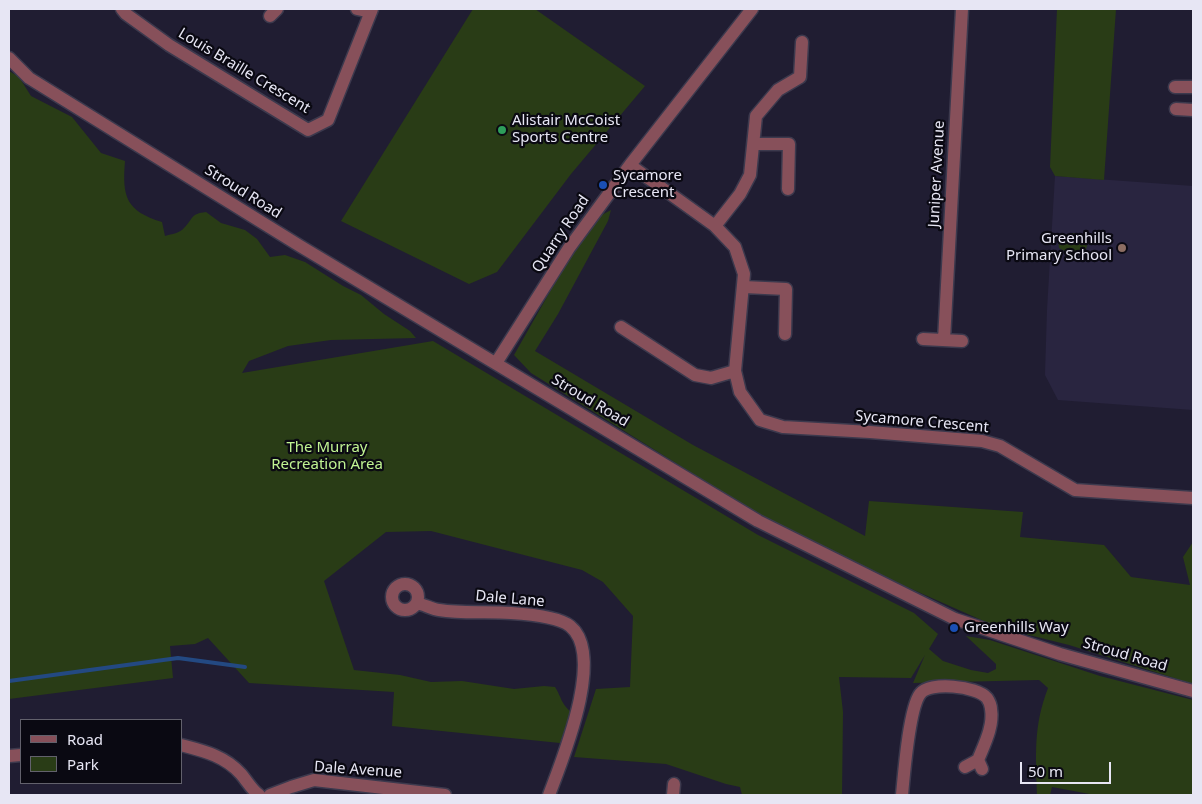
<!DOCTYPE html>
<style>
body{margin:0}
#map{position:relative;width:1202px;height:804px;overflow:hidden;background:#201d32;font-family:"Noto Sans",sans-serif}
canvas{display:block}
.frame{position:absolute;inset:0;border:10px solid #e7e6f4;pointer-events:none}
.legend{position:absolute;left:20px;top:719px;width:162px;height:65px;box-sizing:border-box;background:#0a0912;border:1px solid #62616c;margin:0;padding:6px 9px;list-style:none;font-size:15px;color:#e7e6f4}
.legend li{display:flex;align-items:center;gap:10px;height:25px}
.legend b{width:25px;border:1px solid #62616c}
.scale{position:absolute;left:1020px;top:762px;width:91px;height:22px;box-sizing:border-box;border:2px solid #e7e6f4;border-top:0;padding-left:6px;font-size:15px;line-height:18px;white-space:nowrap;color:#e7e6f4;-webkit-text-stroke:4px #0a0912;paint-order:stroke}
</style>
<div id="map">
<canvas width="1202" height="804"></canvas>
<div class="frame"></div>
<ul class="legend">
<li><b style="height:6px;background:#87505a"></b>Road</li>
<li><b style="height:14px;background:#293c16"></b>Park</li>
</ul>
<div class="scale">50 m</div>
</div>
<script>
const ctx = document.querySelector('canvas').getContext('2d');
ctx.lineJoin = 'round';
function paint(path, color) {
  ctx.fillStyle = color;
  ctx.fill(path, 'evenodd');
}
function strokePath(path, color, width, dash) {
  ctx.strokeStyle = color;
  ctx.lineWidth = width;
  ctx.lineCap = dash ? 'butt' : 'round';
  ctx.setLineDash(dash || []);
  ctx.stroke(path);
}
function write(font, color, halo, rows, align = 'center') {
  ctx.font = font + ' "Noto Sans",sans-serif';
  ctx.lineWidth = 4.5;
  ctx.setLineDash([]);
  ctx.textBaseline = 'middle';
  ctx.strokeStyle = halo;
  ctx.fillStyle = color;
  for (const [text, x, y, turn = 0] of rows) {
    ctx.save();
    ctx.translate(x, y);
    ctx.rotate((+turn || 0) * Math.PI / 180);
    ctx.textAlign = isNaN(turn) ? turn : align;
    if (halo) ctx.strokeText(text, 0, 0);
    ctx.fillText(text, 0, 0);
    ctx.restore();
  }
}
paint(new Path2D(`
 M1055 176 1193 186V410L1058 400 1045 375 1047 310Z`), '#292540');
paint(new Path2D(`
 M473 9H535L645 86 571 174 497 272 469 284 341 221Z
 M1057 9H1116L1104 180 1055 176 1050 167Z
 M9 71 19 77 31 96 72 117 101 153 125 161C122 197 126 211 162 222L165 236C172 234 180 233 184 228 194 218 190 214 206 212L221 223 245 230 257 239 270 257 285 255 305 262 343 286 361 295 384 314 410 331 416 338 331 340 288 346 249 361 242 373 433 341 758 535 914 613 938 634 929 649 943 661 971 670 988 673 996 669V664L966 636 990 640 1100 676 1193 700V795H1095L1052 787 1050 795H1037C1036 755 1033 727 1048 688L1039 680 913 683 925 655 911 678 839 677 843 712 842 795H742L740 787 726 784 666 764 574 757 596 689 630 687 633 616 603 582 582 570 431 531 386 532 324 581 354 670 400 675 431 682 462 681 514 689 544 686 555 687C562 698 560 702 571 712L560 743 392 726 394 692 249 683 208 638 195 644 170 646 173 678 9 699Z
 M611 210 608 221 558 314 535 351 693 445 865 536 869 501 1023 512 1020 537 1104 545 1131 577 1190 585 1183 557 1193 542V684L1069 645 997 627 907 587 761 516 531 373 514 355 573 251 598 217Z
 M1074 233 1083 237 1088 243 1084 255H1072L1059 248 1058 240 1063 235Z`), '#293c16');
strokePath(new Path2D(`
 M9 681 178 658 245 667`), '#234982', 4);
const minor = new Path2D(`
 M122 9 126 14 169 45 308 130 328 120 372 9
 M357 9 371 12
 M270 16 277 9
 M9 58 29 78 300 246 758 521 955 619 1060 654 1193 691
 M1175 87H1193
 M1176 109 1193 110
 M754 144H789L788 189
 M630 165 715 226 735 247 744 274 735 371 740 392 760 420 783 427 870 432 982 441 1000 446 1075 490 1193 498
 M715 226 740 194 750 175 756 116 778 90 800 77 802 42
 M744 287 786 289 785 334
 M621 327 695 375 711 378 735 371
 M923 339 962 341
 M944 340 962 9
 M496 363 569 248 630 165 752 9
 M392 597a13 13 0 1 1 26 0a13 13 0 1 1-26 0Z
 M417 603C425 605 432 609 439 610 463 614 487 611 511 613 526 614 559 617 570 626 606 655 562 760 549 795
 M181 745C204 751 225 756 241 774 247 781 252 790 259 795
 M9 756 21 755
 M965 767 978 760
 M270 795 291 787 314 780 445 795
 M673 795 674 784
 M902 795C904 774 909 709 920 694 929 681 977 686 987 698 989 701 991 706 991 709 994 726 984 745 978 760L982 769`);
strokePath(minor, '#3c394d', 15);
strokePath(minor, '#87505a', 12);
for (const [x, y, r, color] of [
 [502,130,5,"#2e9e5b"],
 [603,185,5,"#1a4fb4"],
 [1122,248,5,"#8d6e63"],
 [954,628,5,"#1a4fb4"]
]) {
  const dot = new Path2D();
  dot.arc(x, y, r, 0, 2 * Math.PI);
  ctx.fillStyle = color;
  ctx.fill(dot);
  strokePath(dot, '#0a0912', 2);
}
write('15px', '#e7e6f4', '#0a0912', [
 ["Louis Braille Crescent",244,71,31],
 ["Juniper Avenue",937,174,-87],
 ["Stroud Road",243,192,32],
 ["Quarry Road",561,234,-56],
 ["Stroud Road",590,401,31],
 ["Sycamore Crescent",922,422,5],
 ["Dale Lane",510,599,5],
 ["Stroud Road",1125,655,16],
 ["Dale Avenue",358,770,4]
]);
write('15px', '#e7e6f4', '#0a0912', [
 ["Alistair McCoist",512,121],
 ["Sports Centre",512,138],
 ["Sycamore",613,176],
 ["Crescent",613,193],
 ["Greenhills",1112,239,"right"],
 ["Primary School",1112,256,"right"],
 ["Greenhills Way",964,628]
], 'left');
write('15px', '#c0f392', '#0a0912', [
 ["The Murray",327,448],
 ["Recreation Area",327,465]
]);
</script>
